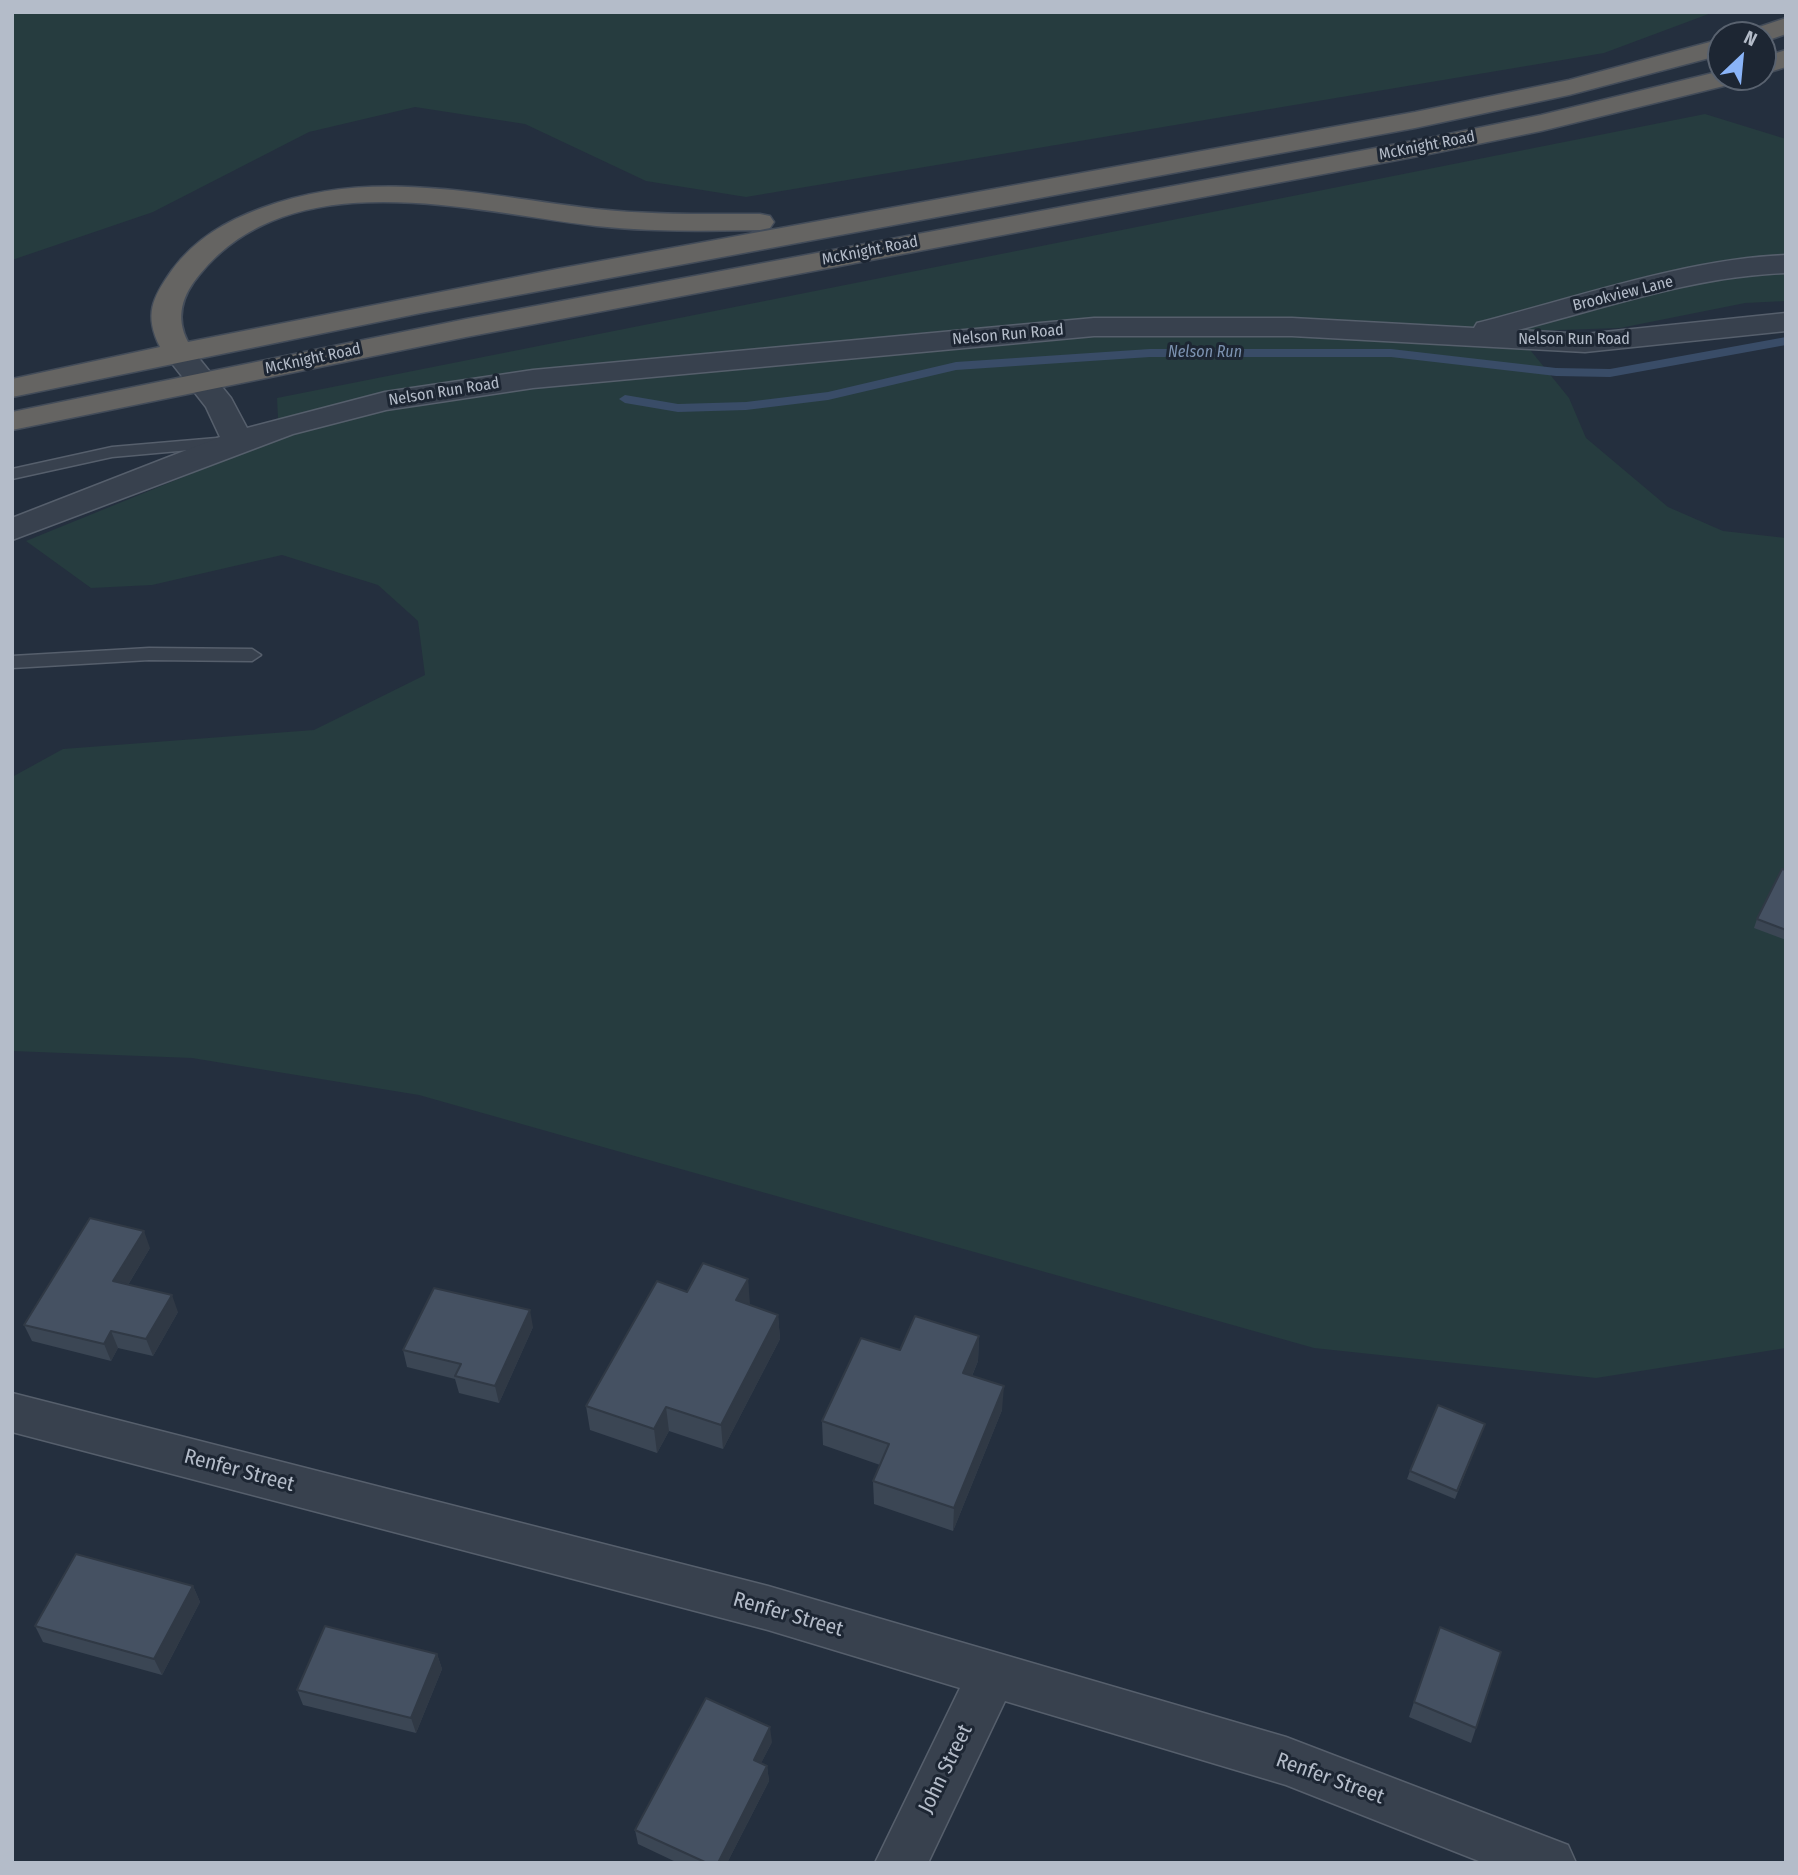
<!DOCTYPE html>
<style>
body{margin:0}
#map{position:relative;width:1798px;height:1875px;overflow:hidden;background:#242f3e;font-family:"Fira Sans Condensed",sans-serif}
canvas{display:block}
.frame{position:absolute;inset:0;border:14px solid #b4bcc9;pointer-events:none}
.north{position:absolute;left:1707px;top:21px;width:70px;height:70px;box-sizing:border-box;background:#1d2633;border:2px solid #59626f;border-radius:50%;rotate:26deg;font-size:19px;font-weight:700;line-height:28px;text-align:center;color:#b4bcc9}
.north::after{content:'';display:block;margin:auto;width:24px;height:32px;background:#8ab4f8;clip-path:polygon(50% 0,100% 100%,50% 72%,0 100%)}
</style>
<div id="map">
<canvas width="1798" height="1875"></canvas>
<div class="frame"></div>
<div class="north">N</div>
</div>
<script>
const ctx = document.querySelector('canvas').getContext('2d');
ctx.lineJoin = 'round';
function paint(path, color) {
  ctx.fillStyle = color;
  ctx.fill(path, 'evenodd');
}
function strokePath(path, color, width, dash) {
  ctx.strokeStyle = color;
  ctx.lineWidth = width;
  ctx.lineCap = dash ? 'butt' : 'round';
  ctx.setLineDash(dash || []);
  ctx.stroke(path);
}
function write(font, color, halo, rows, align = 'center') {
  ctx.font = font + ' "Fira Sans Condensed",sans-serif';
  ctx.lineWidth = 6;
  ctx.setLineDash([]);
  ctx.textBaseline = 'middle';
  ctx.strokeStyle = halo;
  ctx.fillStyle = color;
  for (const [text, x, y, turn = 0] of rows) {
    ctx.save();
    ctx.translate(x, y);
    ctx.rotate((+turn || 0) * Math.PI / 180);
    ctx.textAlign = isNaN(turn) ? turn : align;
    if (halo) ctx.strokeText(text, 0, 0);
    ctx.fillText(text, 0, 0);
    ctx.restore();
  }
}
paint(new Path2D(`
 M12 12H1714L1604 53 746 197 646 181 525 124 415 107 309 132 153 212 12 260Z
 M1705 114 1786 139V301L1745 303 1620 328 1529 331 1523 341 1569 398 1586 438 1668 507 1723 531 1786 538V1348L1596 1378 1314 1348 419 1095 192 1058 12 1051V777L63 749 314 730 425 675 418 621 378 585 282 555 152 585 91 588 26 541 279 438 277 398Z`), '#263c3f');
paint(new Path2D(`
 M1786 337V345L1610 377 1556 376 1391 357H1150L956 370 828 400 746 410 678 412 625 403 619 399 625 395 678 404 746 402 828 392 956 362 1150 349H1391L1556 368 1610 369Z`), '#394c67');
const service = new Path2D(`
 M228 437 234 438 237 442 234 446 112 457 12 479V469L112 447Z
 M149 648 252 649 261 655 252 661 149 660 12 668V656Z`);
const minor = new Path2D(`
 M1786 255V273C1695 276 1605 308 1518 330L1585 334 1786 313V331L1585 352 1292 336H1094L533 388 386 410 293 434 12 540V518L220 437 206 407 163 352 167 346 178 343 189 346 231 398 247 428 385 392 533 370 1094 318H1292L1474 328 1477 323C1575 298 1686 259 1786 255Z
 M12 1393 768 1586 1286 1737 1568 1845 1576 1863H1484L1286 1785 1005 1701 928 1863H875L960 1688 768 1630 12 1432Z`);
const trunk = new Path2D(`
 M1786 18V34L1763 42V35H1746L1750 30Z
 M1721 39V55L1569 95 1415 128 421 313 12 397V379L160 347C144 315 152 298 172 270 195 239 226 221 262 208 372 166 484 196 596 209 651 215 705 214 760 214L770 216 774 222 770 228 760 230C705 231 650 232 596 226 473 212 293 160 200 274 182 295 175 317 188 342L557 269 1415 112 1569 80Z
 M1786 50V67L1763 74V57Z
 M1721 71V77H1740L1736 83 1541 131 1434 153 466 337 12 430V412L466 319 1434 137 1541 115Z`);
strokePath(service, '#565f6c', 3);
strokePath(minor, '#565f6c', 3);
strokePath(trunk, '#434c59', 3);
paint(service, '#38414e');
paint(minor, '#38414e');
paint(trunk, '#656462');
paint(new Path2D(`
 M1786 870V940L1754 928 1757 919Z
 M150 1248 128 1285 178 1312 153 1356 118 1348 111 1361 32 1341 24 1325Z
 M748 1279 749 1305 778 1315 780 1339 723 1449 669 1431 657 1453 590 1430 586 1406 687 1292Z
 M533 1327 499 1403 459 1393 455 1379 407 1367 403 1350Z
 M979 1336 978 1361 972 1376 1002 1410 953 1531 874 1504 873 1481 880 1465 823 1445 822 1421Z
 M1485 1424 1455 1499 1407 1479 1410 1471Z
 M193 1586 200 1602 162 1675 43 1642 35 1626Z
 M437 1654 442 1669 416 1733 303 1705 297 1690Z
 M1414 1702 1476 1728 1471 1743 1409 1717Z
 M772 1742 761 1763 767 1766 769 1781 727 1863H678L638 1844 635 1830Z`), '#3b4654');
paint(new Path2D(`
 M144 1231 150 1248 120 1298 113 1281Z
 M748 1279 750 1304 738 1325 736 1300Z
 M172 1295 178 1312 153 1356 146 1339Z
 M530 1310 533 1327 499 1403 495 1386Z
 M778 1315 780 1339 723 1449 721 1425Z
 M111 1331 118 1348 111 1361 104 1344Z
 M979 1336 978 1361 963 1397V1373Z
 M1004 1386 1002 1410 953 1531 954 1508Z
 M666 1407 669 1431 657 1453 654 1429Z
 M193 1586 200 1602 162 1675 154 1659Z
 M437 1654 442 1669 416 1733 411 1718Z
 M770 1727 772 1742 755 1775 754 1760Z
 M767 1766 769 1781 727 1863H718Z`), '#303945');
const building = new Path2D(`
 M1782 869 1786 870V930L1757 919Z
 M90 1218 144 1231 113 1281 172 1295 146 1339 111 1331 104 1344 24 1325Z
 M703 1263 748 1279 736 1300 778 1315 721 1425 666 1407 654 1429 586 1406 657 1281 687 1292Z
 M434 1288 530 1310 495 1386 455 1376 461 1364 403 1350Z
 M915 1316 979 1336 963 1373 1004 1386 954 1508 873 1481 889 1444 822 1421 861 1338 900 1350Z
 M1438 1405 1485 1424 1457 1491 1410 1471Z
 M76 1554 193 1586 154 1659 35 1626Z
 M325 1626 437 1654 411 1718 297 1690Z
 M1440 1627 1501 1652 1476 1728 1414 1702Z
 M706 1698 770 1727 754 1760 767 1766 718 1863H707L635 1830Z`);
paint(building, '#455162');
strokePath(building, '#303945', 2);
write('16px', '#b4bcc9', '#1d2633', [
 ["McKnight Road",1427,146,-11],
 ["McKnight Road",870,251,-11],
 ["Brookview Lane",1623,294,-14],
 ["Nelson Run Road",1008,335,-5],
 ["Nelson Run Road",1574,340],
 ["McKnight Road",313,359,-12],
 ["Nelson Run Road",444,392,-9]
]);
write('italic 16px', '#7c92b1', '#1d2633', [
 ["Nelson Run",1205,353]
]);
write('21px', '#b4bcc9', '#1d2633', [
 ["Renfer Street",239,1471,15],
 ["Renfer Street",788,1615,16],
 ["John Street",946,1769,-64],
 ["Renfer Street",1330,1779,20]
]);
</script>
